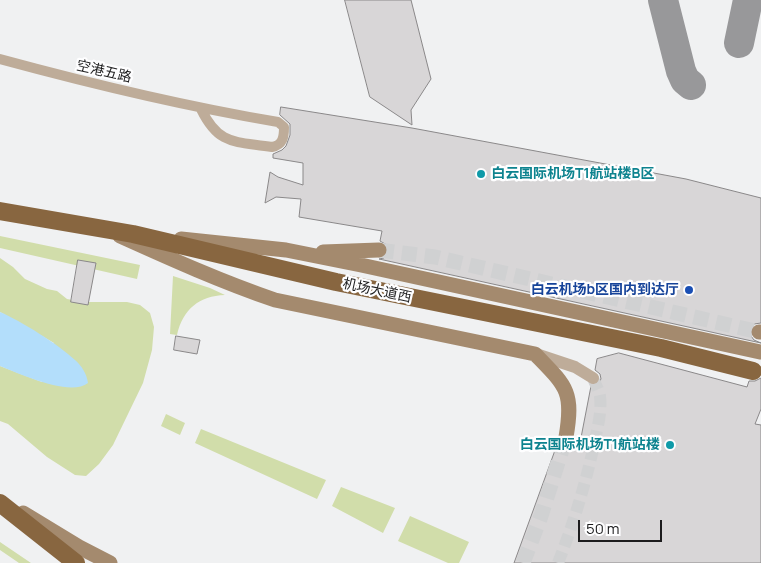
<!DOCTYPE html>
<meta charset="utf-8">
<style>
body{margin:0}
#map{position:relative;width:761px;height:563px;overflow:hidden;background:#f0f1f2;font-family:Manrope,sans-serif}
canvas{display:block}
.scale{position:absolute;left:578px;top:520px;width:84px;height:22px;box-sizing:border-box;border:2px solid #1c1c1d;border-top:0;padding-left:6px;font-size:15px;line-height:18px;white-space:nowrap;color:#1c1c1d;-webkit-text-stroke:4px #fefeff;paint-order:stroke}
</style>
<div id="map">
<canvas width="761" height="563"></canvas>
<div class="scale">50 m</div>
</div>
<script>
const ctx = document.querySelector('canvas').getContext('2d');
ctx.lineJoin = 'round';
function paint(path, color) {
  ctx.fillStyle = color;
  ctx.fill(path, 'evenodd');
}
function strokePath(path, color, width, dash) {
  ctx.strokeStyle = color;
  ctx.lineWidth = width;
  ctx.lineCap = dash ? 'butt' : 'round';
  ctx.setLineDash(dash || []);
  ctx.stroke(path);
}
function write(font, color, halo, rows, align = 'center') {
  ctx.font = font + ' Manrope,"Noto Sans SC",sans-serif';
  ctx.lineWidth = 4.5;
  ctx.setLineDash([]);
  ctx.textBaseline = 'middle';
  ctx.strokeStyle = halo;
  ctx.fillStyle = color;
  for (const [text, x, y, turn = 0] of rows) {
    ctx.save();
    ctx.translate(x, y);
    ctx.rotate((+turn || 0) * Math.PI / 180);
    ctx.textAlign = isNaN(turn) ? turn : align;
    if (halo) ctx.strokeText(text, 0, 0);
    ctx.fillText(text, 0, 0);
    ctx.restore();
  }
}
paint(new Path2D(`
 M0 236 140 265 137 279 0 248Z
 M0 258 13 267 25 279 47 289 57 291 67 299 83 302H127L140 305 150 313 154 327 152 350 143 383 113 445 99 464 86 476 75 475 47 457 8 424 0 421V366L42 382 54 343 0 312Z
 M173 276 210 288 225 295C199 296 183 309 177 335L170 334Z
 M166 414 185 423 180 435 161 426Z
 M201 429 326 480 317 499 195 443Z
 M341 487 395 508 383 533 332 506Z
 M410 516 469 542 459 563H448L398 541Z
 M0 542 31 563H19L0 550Z`), '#d1ddaa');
paint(new Path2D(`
 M0 312C21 321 58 344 75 360 81 365 87 374 88 383 70 397 20 374 0 366Z`), '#b3defb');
strokePath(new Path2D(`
 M663 0 681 71 685 80 691 85
 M739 43 748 0`), '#98989a', 30);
const building = new Path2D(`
 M345 0H411L431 79 411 110 412 125 370 97Z
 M281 107 412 128 686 179 761 198V323L754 324 750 332 751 336 754 340 761 343 379 259 384 258 388 250 387 245 380 241 382 231 299 217 301 199 276 197 265 203 270 172 278 177 303 185V163L273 158V154L282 150 286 146 290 135V124L280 115Z
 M78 260 96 263 88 305 71 302Z
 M176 336 200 340 197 354 174 350Z
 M619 353 747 387 749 381H755L761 378V409L755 424 761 425V563H514L558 442 565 446 573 443 579 448 591 386 597 385 601 379 600 374 595 370 597 359Z`);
paint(building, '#d8d6d7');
strokePath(building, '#8a8889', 1);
strokePath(new Path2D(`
 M558 563C573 525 585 486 594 445 597 429 602 413 600 396 599 390 595 384 593 378`), '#d0d1d2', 12, [12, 6]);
strokePath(new Path2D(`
 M379 250 435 257 759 332
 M523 563 541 516 566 437`), '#d0d1d2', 15, [15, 8]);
strokePath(new Path2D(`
 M0 59C92 84 184 106 278 122L284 127C284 137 283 145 272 147 235 141 219 146 201 109`), '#beac99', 10);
strokePath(new Path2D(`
 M536 354 575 367 593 378`), '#beac99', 12);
strokePath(new Path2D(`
 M120 236C171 259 222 282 275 300L535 354C566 386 574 391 566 437
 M181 239 286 250 361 265 760 352
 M323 252 379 250
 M759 332H761
 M23 513 79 547 110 563`), '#a48a6e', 15);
strokePath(new Path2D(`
 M0 211 133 234 336 282 661 348 753 371
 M0 503 76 563`), '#886640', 18);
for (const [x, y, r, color] of [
 [481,174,5,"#0f9aa8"],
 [689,290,5,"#1a4fb4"],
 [670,445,5,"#0f9aa8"]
]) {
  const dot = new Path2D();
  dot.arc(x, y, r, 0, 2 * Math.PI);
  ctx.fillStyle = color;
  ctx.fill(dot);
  strokePath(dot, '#fefeff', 2);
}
write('14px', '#1c1c1d', '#fefeff', [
 ["空港五路",104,72,13],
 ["机场大道西",377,291,12]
]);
write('bold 14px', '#0d838f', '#fefeff', [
 ["白云国际机场T1航站楼B区",491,174],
 ["白云国际机场T1航站楼",660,445,"right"]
], 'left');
write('bold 14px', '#164399', '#fefeff', [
 ["白云机场b区国内到达厅",679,290]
], 'right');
</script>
